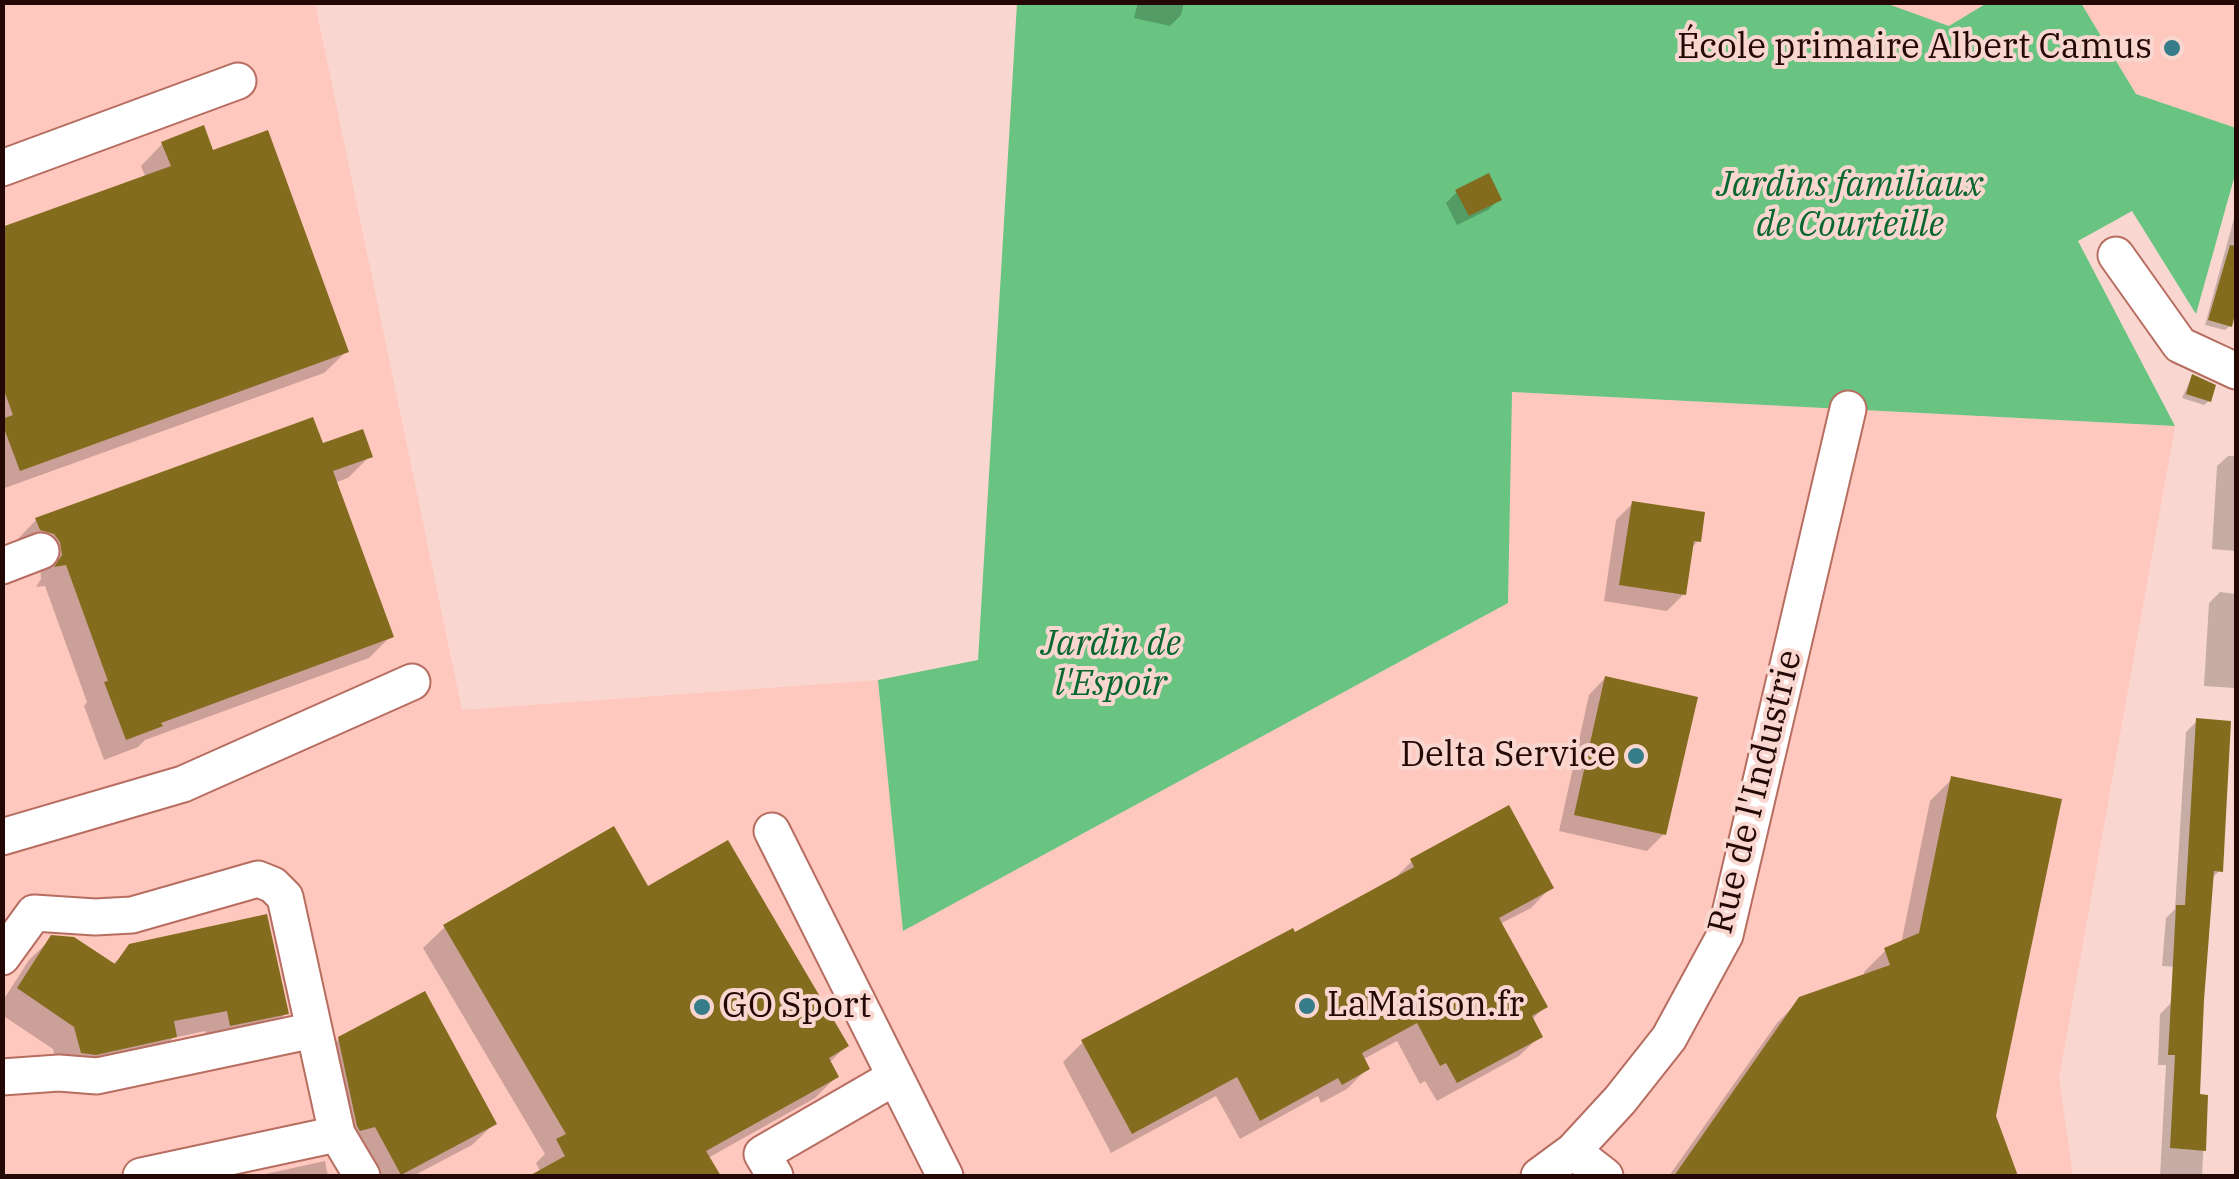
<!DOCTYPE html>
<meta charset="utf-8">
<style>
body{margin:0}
#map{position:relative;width:2239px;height:1179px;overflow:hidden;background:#f9d7d0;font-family:"IBM Plex Serif",serif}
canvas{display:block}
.frame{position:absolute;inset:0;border:5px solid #240805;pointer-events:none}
</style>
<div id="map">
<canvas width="2239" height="1179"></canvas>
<div class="frame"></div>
</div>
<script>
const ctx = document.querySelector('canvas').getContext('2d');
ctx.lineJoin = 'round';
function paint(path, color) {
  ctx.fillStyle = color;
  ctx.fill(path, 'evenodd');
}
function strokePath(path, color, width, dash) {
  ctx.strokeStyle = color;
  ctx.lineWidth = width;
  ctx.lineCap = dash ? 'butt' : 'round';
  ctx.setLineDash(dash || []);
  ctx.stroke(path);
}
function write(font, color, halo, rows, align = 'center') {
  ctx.font = font + ' "IBM Plex Serif",serif';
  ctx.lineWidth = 8;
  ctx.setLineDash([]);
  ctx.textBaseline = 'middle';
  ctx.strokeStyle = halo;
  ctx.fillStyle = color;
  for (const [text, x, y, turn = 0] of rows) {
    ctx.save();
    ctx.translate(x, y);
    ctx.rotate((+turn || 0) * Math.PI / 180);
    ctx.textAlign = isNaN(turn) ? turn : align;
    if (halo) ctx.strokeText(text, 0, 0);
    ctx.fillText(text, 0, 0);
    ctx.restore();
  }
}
paint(new Path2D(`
 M2 3H315L462 710 878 680 904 930 1508 603 1511 392 2175 426 2059 1078 2073 1176H3Z
 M1882 3H1987L1949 26Z
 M2081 3H2236V128L2136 94Z`), '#fec8be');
paint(new Path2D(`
 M1544 2H1882L1949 26 1987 3H2081L2136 94 2236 128V171L2196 314 2132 211 2078 241 2175 426 1512 392 1508 603 903 931 878 680 978 660 1017 3Z`), '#68c480');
paint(new Path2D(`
 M1138 2H1184L1181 15 1170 26 1134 18Z
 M162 144 211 154 346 352 324 373 2 489V230L146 178 141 166Z
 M1457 192 1499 199 1488 210 1457 225 1446 203Z
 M2236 211V301L2230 326 2225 330 2205 325Z
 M2192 377 2209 401 2204 405 2182 398Z
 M321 446 370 456 348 478 334 483 391 636 369 658 145 740 138 747 104 760 84 706 87 702 45 586 36 587 41 579 40 565 18 551 15 542 36 520Z
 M2228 456H2236V551L2212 549 2217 466Z
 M1633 503 1698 541 1690 549 1684 594 1667 611 1604 601 1616 520Z
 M2220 592 2236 594V686L2234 688 2204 686 2209 603Z
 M1605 678 1664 834 1647 851 1559 831 1589 695Z
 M2197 721 2220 870 2210 880 2194 968 2162 966 2166 918 2175 909 2186 732Z
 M1952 779 1993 1117 2016 1176H1669L1777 1023 1800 1000 1865 976 1864 972 1886 950 1901 944 1930 801Z
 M1412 861 1551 887 1531 908 1500 924 1545 1006 1531 1021 1540 1036 1519 1056 1437 1101 1425 1081 1420 1084 1397 1041 1362 1060 1367 1069 1347 1089 1321 1103 1318 1096 1240 1139 1216 1096 1111 1153 1063 1062 1083 1042 1294 935 1391 882Z
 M647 890 846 1046 829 1063 836 1077 815 1098 708 1158 719 1176H535L541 1173 536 1163 545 1154 423 948 445 927Z
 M52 938 112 965 131 947 286 1013 264 1035 208 1047 205 1031 173 1038 153 1058 59 1075 53 1049 2 1015V1002L29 960Z
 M2171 1003 2197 1096 2206 1097 2202 1176H2160L2166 1065H2158L2160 1014Z
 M339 1039 494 1124 472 1145 413 1176H369L317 1061Z
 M325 1161 328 1176H259L261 1175Z`), '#0003');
paint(new Path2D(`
 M204 125 213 150 268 130 349 352 20 471 2 423V419L13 415 2 385V227L171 166 161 142Z
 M1489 173 1502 200 1469 216 1455 190Z
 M2230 245 2236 246V309L2232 327 2208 320Z
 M2192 374 2216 385 2211 402 2186 394Z
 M313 417 323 443 363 429 373 457 333 471 394 637 161 723 163 726 126 740 104 682 108 681 66 565 54 567 62 555 60 542 54 534 40 530 35 518Z
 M1632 501 1705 512 1701 542 1694 541 1686 595 1619 585Z
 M1605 676 1698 697 1666 835 1574 815Z
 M2196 718 2231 721 2223 872 2214 871 2204 1000 2200 1094 2208 1095 2206 1151 2170 1148 2175 1055H2168L2176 905H2185Z
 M1951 776 2062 799 1996 1116 2018 1176H1674L1799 997 1890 965 1884 948 1919 933Z
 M1509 805 1554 888 1499 918 1548 1007 1532 1016 1543 1037 1457 1083 1446 1063 1440 1066 1417 1023 1362 1053 1370 1069 1342 1085 1338 1078 1260 1121 1237 1077 1132 1134 1081 1040 1293 928 1295 932 1414 867 1410 859Z
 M614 826 648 886 728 840 849 1046 829 1058 839 1077 706 1151 721 1176H529L565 1156 556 1139 566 1134 443 925Z
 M267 914 289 1014 230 1026 227 1011 174 1021 177 1037 96 1055 81 1053 74 1027 17 988 51 935 74 937 115 964 129 944Z
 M425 991 497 1124 401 1175 375 1127 360 1131 357 1126 338 1037Z`), '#846c1f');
const minor = new Path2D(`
 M2 168 238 81
 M2116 255 2180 345 2236 371
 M2 566 41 551
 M772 831 945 1176
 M2 837 183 784 412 682
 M2 957 34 913 95 917 132 915 258 879 273 885 285 897 337 1134 362 1176
 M2 1077 59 1073 97 1076 314 1030
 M1573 1151 1605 1176
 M141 1176 337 1134
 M775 1176 762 1154 895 1077
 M1539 1176 1573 1151 1620 1100 1669 1038 1725 935 1848 409`);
strokePath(minor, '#b76d60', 39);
strokePath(minor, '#fff', 35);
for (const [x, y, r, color] of [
 [2172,48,10,"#367c89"],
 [1636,756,10,"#367c89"],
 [1307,1006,10,"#367c89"],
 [702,1007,10,"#367c89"]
]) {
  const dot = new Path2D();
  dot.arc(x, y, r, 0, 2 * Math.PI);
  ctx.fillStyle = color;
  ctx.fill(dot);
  strokePath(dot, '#f9d7d0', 4);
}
write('35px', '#240805', '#f9d7d0', [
 ["École primaire Albert Camus",2152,48],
 ["Delta Service",1616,756],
 ["LaMaison.fr",1327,1006,"left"],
 ["GO Sport",722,1007,"left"]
], 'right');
write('italic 35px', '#07672f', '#f9d7d0', [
 ["Jardins familiaux",1850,186],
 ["de Courteille",1850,226],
 ["Jardin de",1111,645],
 ["l'Espoir",1111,685]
]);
write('35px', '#240805', '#f9d7d0', [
 ["Rue de l'Industrie",1756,792,-76]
]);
</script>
